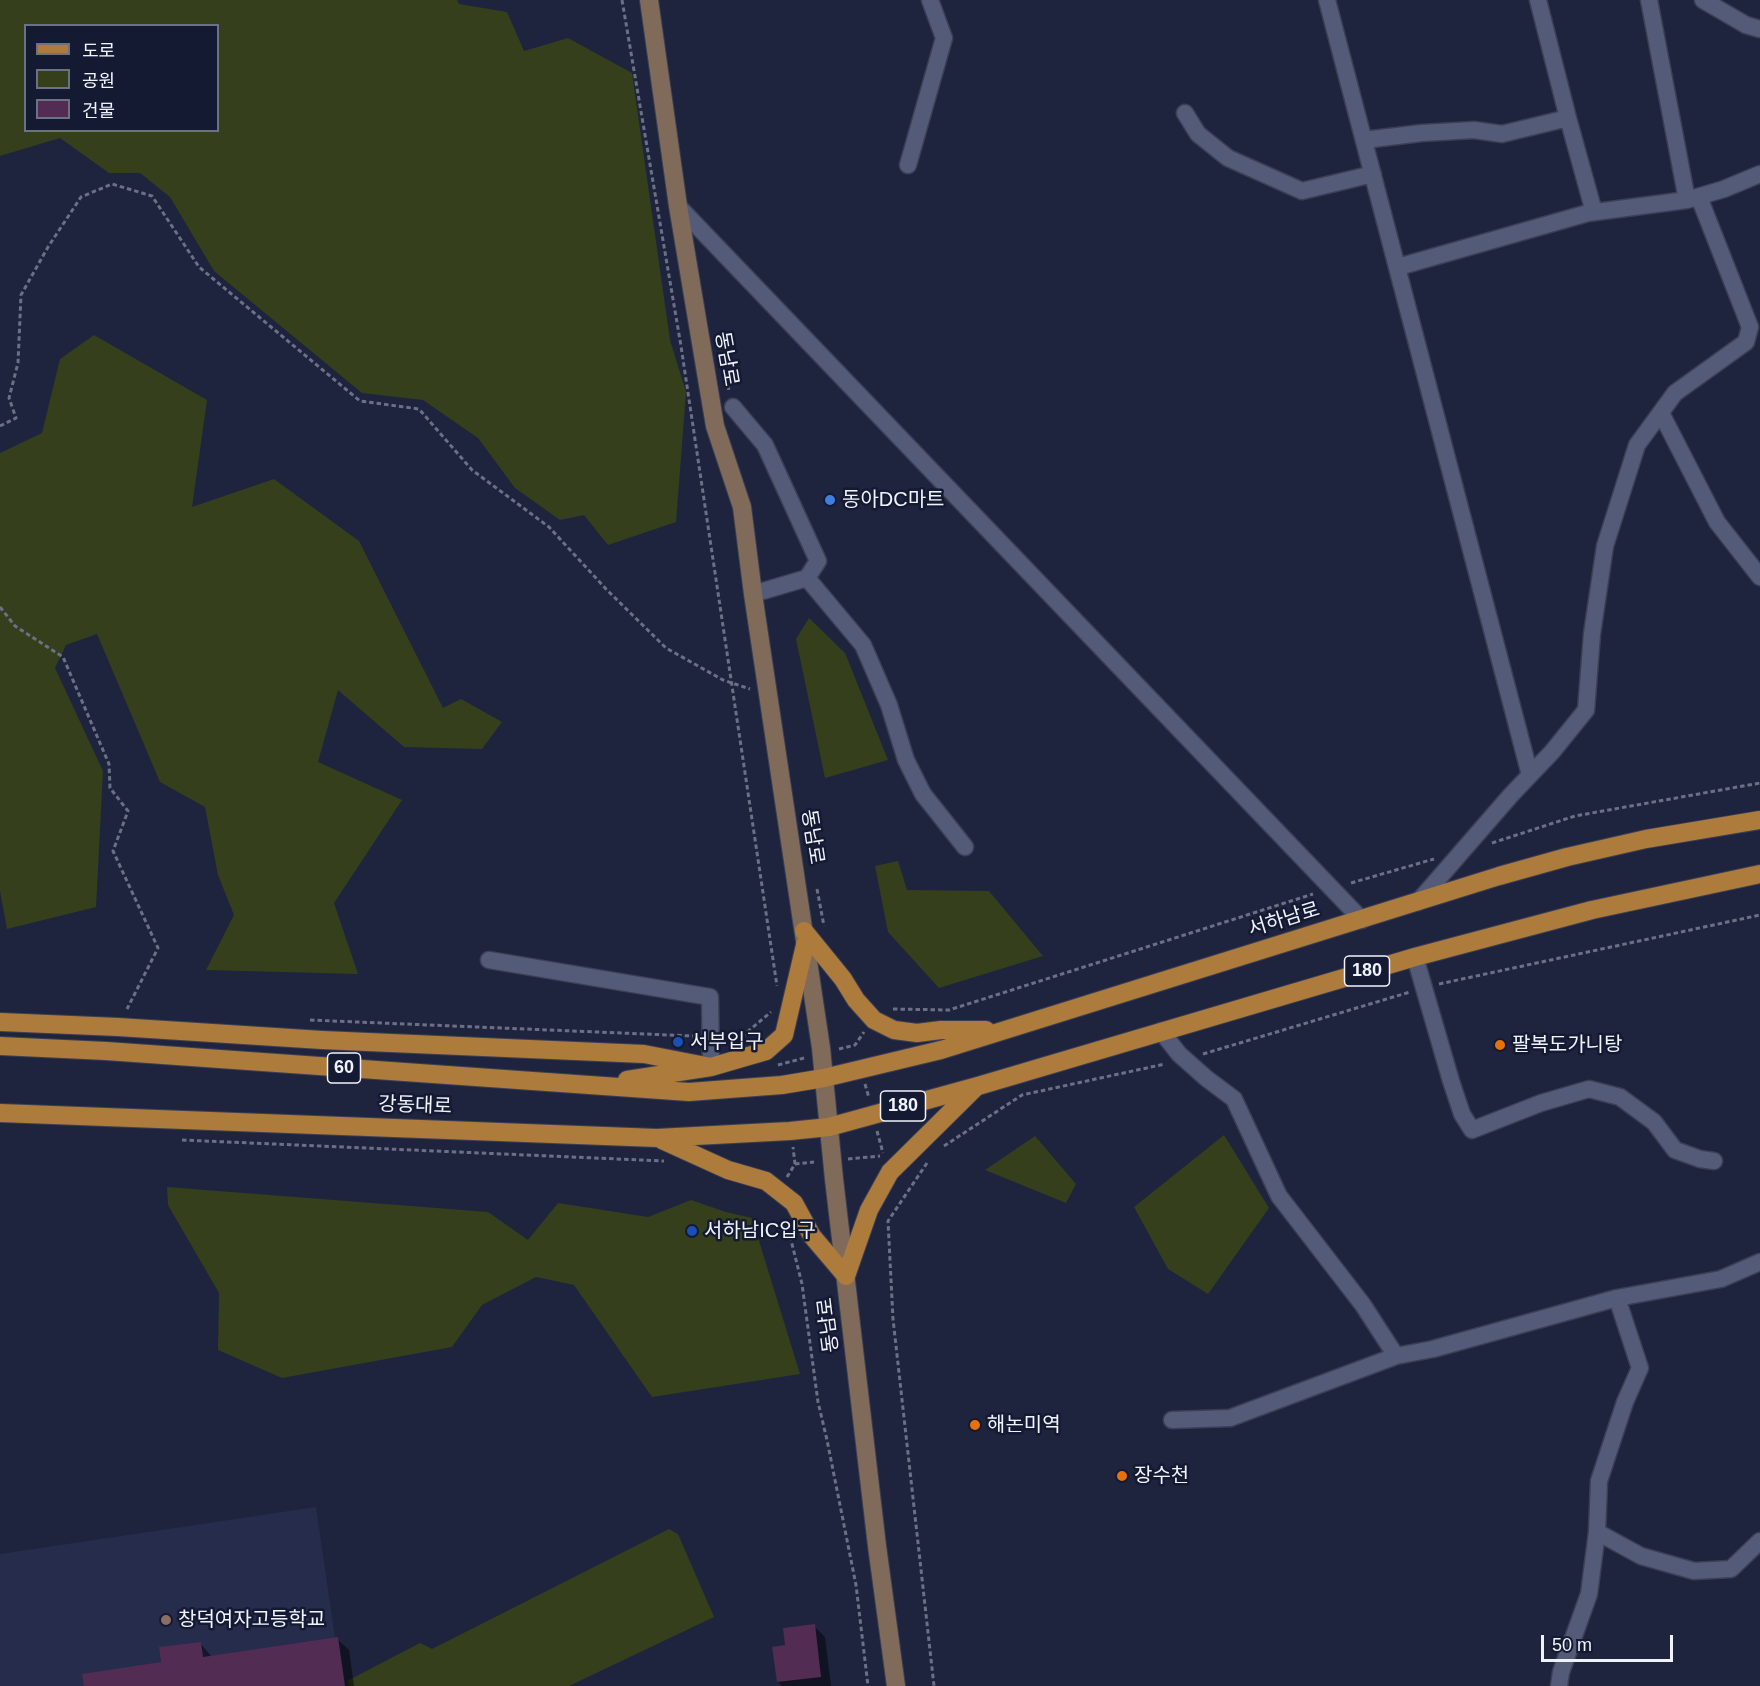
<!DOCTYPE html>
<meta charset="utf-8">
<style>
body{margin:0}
#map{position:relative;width:1760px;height:1686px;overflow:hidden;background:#1e243e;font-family:Helvetica,"Noto Sans KR",sans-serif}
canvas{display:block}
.legend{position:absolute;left:24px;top:24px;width:195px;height:108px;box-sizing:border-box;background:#151a33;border:2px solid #6d7184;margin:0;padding:8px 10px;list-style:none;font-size:18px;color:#f0f3fe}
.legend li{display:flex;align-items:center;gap:12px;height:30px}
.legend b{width:30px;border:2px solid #6d7184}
.scale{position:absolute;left:1541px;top:1635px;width:132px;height:27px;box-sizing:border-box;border:3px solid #f0f3fe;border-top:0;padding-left:8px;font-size:18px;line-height:21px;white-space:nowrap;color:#f0f3fe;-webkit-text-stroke:4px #151a33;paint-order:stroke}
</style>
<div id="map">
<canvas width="1760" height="1686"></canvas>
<ul class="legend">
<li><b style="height:8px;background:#ad7b3b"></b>도로</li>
<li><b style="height:16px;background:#353f1c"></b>공원</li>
<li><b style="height:16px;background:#522c52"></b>건물</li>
</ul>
<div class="scale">50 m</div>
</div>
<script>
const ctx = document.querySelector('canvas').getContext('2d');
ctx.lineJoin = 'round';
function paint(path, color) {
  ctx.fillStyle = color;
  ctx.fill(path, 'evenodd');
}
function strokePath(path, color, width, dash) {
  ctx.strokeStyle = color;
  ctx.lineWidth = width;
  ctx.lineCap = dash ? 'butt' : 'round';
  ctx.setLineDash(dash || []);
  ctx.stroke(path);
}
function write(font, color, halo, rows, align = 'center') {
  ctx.font = font + ' Helvetica,"Noto Sans KR",sans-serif';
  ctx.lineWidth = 5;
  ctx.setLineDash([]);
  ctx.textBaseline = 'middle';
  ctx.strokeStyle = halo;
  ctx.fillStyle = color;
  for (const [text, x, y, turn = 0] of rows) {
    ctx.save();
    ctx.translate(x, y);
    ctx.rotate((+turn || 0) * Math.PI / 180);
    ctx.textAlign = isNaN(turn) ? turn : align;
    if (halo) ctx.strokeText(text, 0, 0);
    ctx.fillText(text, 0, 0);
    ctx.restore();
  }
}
paint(new Path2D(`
 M316 1507 342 1686H0V1554Z`), '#252c4c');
paint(new Path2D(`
 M0 0H457L459 4 507 12 524 51 568 38 632 73 670 340 686 392 676 522 608 545 584 515 560 520 515 488 478 438 423 400 362 393 214 271 170 197 140 173H109L60 138 0 156ZM26 26H218V130H26Z
 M94 335 207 400 192 507 274 479 359 541 443 708 461 699 502 722 482 749 404 747 338 690 318 762 402 800 334 903 358 974 206 970 234 915 218 875 205 807 160 782 97 634 66 645 55 668 103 771 96 907 7 929 0 891V453L42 433 60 359Z
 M809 618 845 653 888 760 825 778 796 639Z
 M898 861 907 890 989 891 1043 956 939 988 888 932 875 866Z
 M1224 1135 1269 1208 1208 1294 1168 1269 1134 1207Z
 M1035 1136 1076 1184 1066 1203 985 1170Z
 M167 1187 488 1212 528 1240 558 1203 648 1217 691 1200 726 1212 752 1218 800 1374 652 1397 574 1285 536 1277 482 1305 452 1347 282 1378 218 1350 219 1293 168 1205Z
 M669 1529 678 1534 714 1617 569 1686H349L347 1681 420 1643 432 1649Z`), '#353f1c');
paint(new Path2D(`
 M814 1626 825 1637 831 1686H782L778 1682Z
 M337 1639 349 1650 354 1686H85L163 1664 200 1643 212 1657Z`), '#0007');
paint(new Path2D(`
 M815 1624 821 1677 777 1682 772 1647 785 1645 783 1628Z
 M338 1637 345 1686H84L82 1674 161 1662 159 1647 201 1642 203 1657Z`), '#522c52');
const street = new Path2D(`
 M1327 0 1530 775
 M1538 0 1568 118 1594 212
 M1649 0 1687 200
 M1703 0 1746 25 1760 29
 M1185 113 1198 134 1228 158 1302 191 1373 174
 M1364 140 1422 133 1474 130 1502 134 1568 118
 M908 165 944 38 930 0
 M678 206 1362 920
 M1398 267 1588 213 1687 200 1724 189 1760 174
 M733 407 765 445 818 561 807 578 753 594
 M1661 413 1717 522 1760 577
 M807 578 863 645 889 705 906 760 923 794 965 847
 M1418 902 1511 795 1552 752 1586 710 1592 634 1605 546 1637 445 1675 393 1746 342 1750 327 1699 197
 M1415 957 1451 1081 1462 1114 1472 1130 1541 1103 1589 1089 1620 1097 1654 1122 1675 1150 1700 1159 1714 1161
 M489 960 710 997 711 1067
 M1161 1031 1179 1054 1206 1078 1234 1099 1279 1196 1363 1305 1396 1356
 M1172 1420 1230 1418 1396 1356 1433 1349 1617 1298 1721 1279 1760 1262
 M1597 1532 1641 1556 1694 1571 1731 1569 1760 1541
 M1559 1686 1561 1672 1589 1594 1597 1532 1599 1481 1625 1402 1640 1368 1617 1298`);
const secondary = new Path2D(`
 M649 0 678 206 715 426 742 507 753 594 821 1048 834 1179 877 1546 896 1686`);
const primary = new Path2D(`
 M804 931 843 979 856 1000 874 1020 894 1030 917 1033 941 1030H986
 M0 1022 118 1027 322 1040 644 1054 711 1067
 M0 1046 106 1051 689 1092 782 1085 824 1078 941 1050 1499 876 1567 857 1646 839 1760 820
 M627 1080 711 1067 766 1051 784 1035 805 945
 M0 1113 657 1138 790 1131 829 1127 978 1086 1415 957 1592 910 1760 874
 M662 1140 728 1170 766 1181 794 1203 812 1236 846 1276
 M846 1276 869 1210 890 1172 976 1087`);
strokePath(street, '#3c3f54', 19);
strokePath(secondary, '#3c3f54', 20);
strokePath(primary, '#3c3f54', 20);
strokePath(new Path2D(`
 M622 0 681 346 777 986
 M727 378 729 392
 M0 426 16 418 9 398 18 363 21 295 48 247 81 197 112 184 152 196 199 267 360 401 419 409 472 470 549 527 606 589 666 648 723 680 750 689
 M0 607 15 626 63 657 109 764 110 788 128 811 113 851 158 948 127 1009
 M1492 843 1575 816 1760 783
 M1351 883 1434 859
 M817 889 824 926
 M1439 984 1760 915
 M893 1009 949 1010 1313 894
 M310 1020 693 1036
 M727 1038H740L771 1012
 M839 1049 855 1045 864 1032
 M1203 1054 1410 992
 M778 1065 804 1058
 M865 1084 869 1098
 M877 1131 883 1153
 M182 1140 664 1161
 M944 1146 1022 1095 1165 1064
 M848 1159 880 1156
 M927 1163 888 1221 893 1319 934 1686
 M795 1164 814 1162
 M787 1177 795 1164 793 1147
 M790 1236 802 1284 818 1402 827 1440 856 1585 868 1686`), '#6b7085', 3, [4.5, 3]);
strokePath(street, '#545b79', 16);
strokePath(secondary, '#806b5a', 18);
strokePath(primary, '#ad7b3b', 18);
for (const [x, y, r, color] of [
 [830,500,6,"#3f7fe0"],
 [678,1042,6,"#1a4fb4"],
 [1500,1045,6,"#e8710a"],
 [692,1231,6,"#1a4fb4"],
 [975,1425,6,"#e8710a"],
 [1122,1476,6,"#e8710a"],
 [166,1620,6,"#8d6e63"]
]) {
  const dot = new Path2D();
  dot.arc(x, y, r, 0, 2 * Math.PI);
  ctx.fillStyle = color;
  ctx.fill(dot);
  strokePath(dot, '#151a33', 2);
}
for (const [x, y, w] of [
 [1367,971,45],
 [344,1068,33],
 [903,1106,45]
]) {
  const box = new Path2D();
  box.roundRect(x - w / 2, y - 15, w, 30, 4.5);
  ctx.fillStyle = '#151a33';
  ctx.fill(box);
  strokePath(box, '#f0f3fe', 1.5);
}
write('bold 18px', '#f0f3fe', null, [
 ["180",1367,971],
 ["60",344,1068],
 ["180",903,1106]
]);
write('20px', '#f0f3fe', '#151a33', [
 ["동남로",726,359,80],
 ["동남로",812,837,81],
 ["서하남로",1284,920,-17],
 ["강동대로",415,1106,2],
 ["동남로",829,1325,-97]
]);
write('20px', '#f0f3fe', '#151a33', [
 ["동아DC마트",842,500],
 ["서부입구",690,1042],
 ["팔복도가니탕",1512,1045],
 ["서하남IC입구",704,1231],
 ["해논미역",987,1425],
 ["장수천",1134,1476],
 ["창덕여자고등학교",178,1620]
], 'left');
</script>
